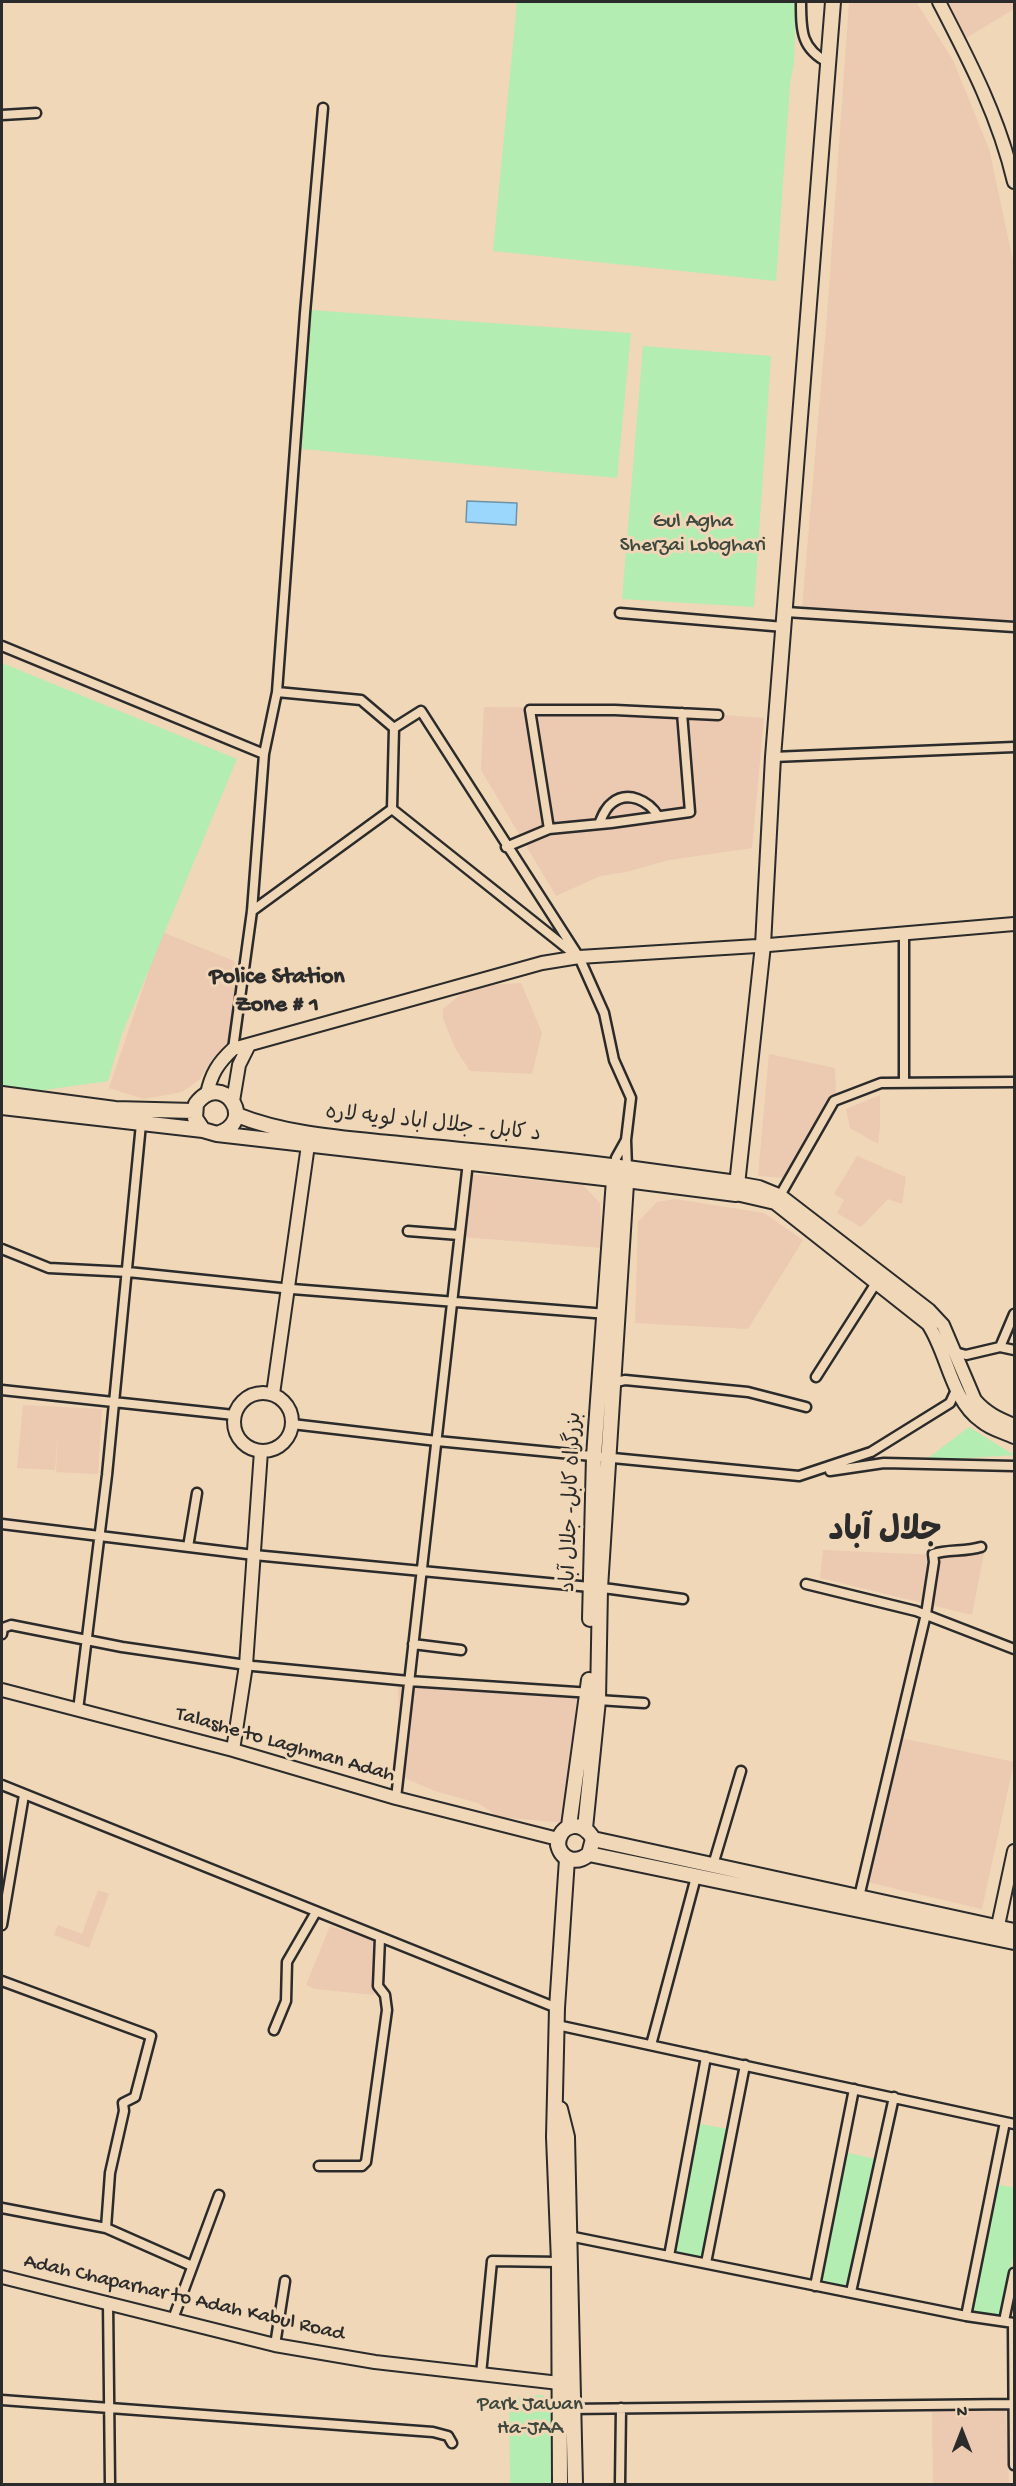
<!DOCTYPE html>
<meta charset="utf-8">
<style>
body{margin:0}
#map{position:relative;width:1016px;height:2486px;overflow:hidden;background:#f0d7b7;font-family:"Gochi Hand",sans-serif}
canvas{display:block}
.frame{position:absolute;inset:0;border:3px solid #2b2b2b;pointer-events:none}
.north{position:absolute;left:932px;top:2402px;width:60px;height:60px;-webkit-text-stroke:4px #f0d7b7;paint-order:stroke;rotate:0deg;font-size:16px;font-weight:700;line-height:24px;text-align:center;color:#2b2b2b}
.north::after{content:'';display:block;margin:auto;width:21px;height:27px;background:#2b2b2b;clip-path:polygon(50% 0,100% 100%,50% 72%,0 100%)}
</style>
<div id="map">
<canvas width="1016" height="2486"></canvas>
<div class="frame"></div>
<div class="north">N</div>
</div>
<script>
const ctx = document.querySelector('canvas').getContext('2d');
ctx.lineJoin = 'round';
function paint(path, color) {
  ctx.fillStyle = color;
  ctx.fill(path, 'evenodd');
}
function strokePath(path, color, width, dash) {
  ctx.strokeStyle = color;
  ctx.lineWidth = width;
  ctx.lineCap = dash ? 'butt' : 'round';
  ctx.setLineDash(dash || []);
  ctx.stroke(path);
}
function write(font, color, halo, rows, align = 'center') {
  ctx.font = font + ' "Gochi Hand","Playpen Sans Arabic",sans-serif';
  ctx.lineWidth = 6;
  ctx.setLineDash([]);
  ctx.textBaseline = 'middle';
  ctx.strokeStyle = halo;
  ctx.fillStyle = color;
  for (const [text, x, y, turn = 0] of rows) {
    ctx.save();
    ctx.translate(x, y);
    ctx.rotate((+turn || 0) * Math.PI / 180);
    ctx.textAlign = isNaN(turn) ? turn : align;
    if (halo) ctx.strokeText(text, 0, 0);
    ctx.fillText(text, 0, 0);
    ctx.restore();
  }
}
paint(new Path2D(`
 M849 2H916L953 60 989 149 1014 265V621L802 608 827 316Z
 M946 2H1014V9L966 38Z
 M484 707 626 708 764 718 752 848 669 860 626 872 600 876 556 896 481 770Z
 M162 932 234 961 239 981 232 1040 213 1058 199 1080 182 1092 144 1099 109 1088Z
 M521 983 542 1033 532 1074 470 1071 455 1048 443 1018V1009L471 986Z
 M769 1054 835 1068 836 1096 787 1178 758 1176Z
 M880 1095V1126L878 1144 850 1128 846 1109Z
 M857 1156 906 1177 902 1204 888 1199 861 1227 837 1213 844 1200 834 1194Z
 M470 1174 583 1185 600 1203 602 1248 462 1237Z
 M675 1199 764 1213 803 1240 748 1329 635 1323 638 1222 657 1202Z
 M23 1405 102 1409 98 1474 56 1472 58 1430 55 1470 17 1468Z
 M823 1550 937 1555 984 1553 972 1615 820 1578Z
 M398 1682 582 1695 566 1823 499 1817 478 1803 435 1791 400 1776Z
 M901 1738 1014 1762 982 1909 867 1882Z
 M98 1890 109 1894 89 1948 54 1935 58 1925 82 1934Z
 M330 1926 375 1941 374 1995 316 1989 306 1985Z
 M932 2407H1006L1009 2484H933Z`), '#ecc9b1');
paint(new Path2D(`
 M517 2H796L794 62 790 84 776 281 493 251Z
 M310 310 631 333 617 478 302 449Z
 M643 346 771 356 754 607 622 599Z
 M2 663 237 759 122 1034 108 1081 24 1093 2 1090Z
 M969 1427 1014 1455 924 1461Z
 M695 2123 728 2129 702 2257 671 2250Z
 M844 2152 875 2159 846 2287 818 2281Z
 M996 2184 1014 2188V2252L1000 2319 969 2312Z
 M542 2395 553 2401 551 2484H510L509 2398Z`), '#b3edb1');
const water = new Path2D(`
 M467 501 517 503 516 525 466 522Z`);
paint(water, '#9bd6fc');
strokePath(water, '#6e92a8', 1.5);
const minor = new Path2D(`
 M801 2C801 31 801 49 829 63
 M2 115 36 113
 M786 612 1014 627
 M620 613 784 627
 M2 646 264 754 252 911 233 1049
 M277 692 305 313 323 108
 M264 754 277 692 361 700 394 728 421 711 579 957 604 1013 614 1060 631 1098 626 1140 627 1168
 M773 757 1014 747
 M392 809 573 953
 M599 824C602 817 605 808 612 803 628 790 649 801 658 816
 M549 829 530 710H615L718 715
 M506 847 549 829 611 823 690 812 682 713
 M252 911 392 809 394 728
 M904 1083V934
 M615 1166 616 1158 626 1140
 M778 1199 834 1101 881 1083 1014 1082
 M408 1231 459 1235
 M2 1249 49 1268 128 1272 292 1289 607 1314
 M1000 1347 1014 1350
 M955 1352 966 1355 1000 1347 1014 1314
 M816 1377 876 1283
 M612 1383 625 1380 748 1392 806 1407
 M2 1390 234 1415
 M292 1424 437 1441 799 1476 871 1452 950 1403 957 1388
 M830 1471 884 1463 1014 1466
 M2 1524 254 1555 611 1589 683 1599
 M188 1547 197 1493
 M806 1584 916 1611 1014 1649
 M2 1634 3 1628 11 1625 122 1647 253 1666 409 1681 592 1693
 M413 1644 461 1650
 M598 1700 644 1703
 M78 1710 107 1475 141 1124
 M2 1785 557 2008
 M396 1798 468 1162
 M713 1865 741 1771
 M859 1897 926 1614 934 1562 933 1554C948 1549 965 1552 981 1547
 M2 1925 24 1795
 M2 1981 151 2036 135 2097 123 2103 124 2111 110 2173 106 2228
 M557 2025 1014 2124
 M274 2030 286 2001 287 1962 316 1912
 M651 2045 696 1877
 M319 2166H362L366 2162 387 2010 385 1995 378 1986 380 1938
 M2 2208 106 2228 192 2266
 M569 2236 966 2316 1014 2323
 M669 2256 706 2057
 M706 2263 745 2065
 M815 2286 854 2089
 M851 2292 894 2097
 M108 2302 110 2484
 M966 2316 1005 2122
 M173 2319 219 2195
 M1004 2321 1014 2273
 M1013 2323 1014 2465
 M275 2345 285 2281
 M481 2374 492 2261 559 2262
 M2 2400 433 2432 448 2436 452 2443
 M569 2409 1013 2404
 M620 2484 621 2408`);
const secondary = new Path2D(`
 M939 2C969 60 999 117 1014 182
 M207 1094C211 1074 218 1063 233 1049L542 963 579 957 757 946 1014 924
 M233 1101 239 1065 249 1045
 M737 1183 759 1187 781 1196 929 1310 943 1325 975 1400C986 1413 999 1419 1014 1425
 M736 1194 775 1203 928 1324C948 1354 951 1400 981 1421 990 1429 1003 1432 1014 1437
 M234 1422a29 29 0 1 1 58 0a29 29 0 1 1-58 0Z
 M273 1394 308 1145
 M2 1690 233 1750 396 1798 558 1839
 M233 1750 246 1665 261 1451
 M996 1935 1014 1851
 M2 2277 275 2345 375 2362 568 2384`);
const primary = new Path2D(`
 M627 1168 737 1183
 M626 1180 736 1194 763 945 773 757 833 2
 M560 2109 567 2137 575 2484
 M560 2484 559 2262 554 2137 557 2008 567 1859`);
const trunk = new Path2D(`
 M2 1094 115 1109 194 1111
 M2 1107 203 1130 217 1134C259 1122 222 1069 196 1104L195 1118 203 1130
 M237 1115C284 1134 339 1138 389 1143 468 1151 548 1157 627 1168L600 1588 598 1700 585 1828
 M217 1134 621 1180
 M590 1619 594 1456 615 1166
 M569 1826 589 1680
 M593 1839 589 1854C577 1864 562 1861 558 1845 559 1823 583 1819 593 1839L1014 1931
 M589 1854 1014 1942`);
strokePath(minor, '#2b2b2b', 13);
strokePath(secondary, '#2b2b2b', 16);
strokePath(primary, '#2b2b2b', 18);
strokePath(trunk, '#2b2b2b', 18);
strokePath(minor, '#f0d7b7', 8);
strokePath(secondary, '#f0d7b7', 12);
strokePath(primary, '#f0d7b7', 14);
strokePath(trunk, '#f0d7b7', 14);
write('21px', '#3f483f', '#f0d7b7', [
 ["Gul Agha",693,523],
 ["Sherzai Lobghari",693,547],
 ["Park Jawan",530,2406],
 ["Ha-JAA",530,2430]
]);
write('21px', '#2b2b2b', '#f0d7b7', [
 ["د کابل - جلال اباد لویه لاره",433,1125,6],
 ["بزرگراه کابل- جلال آباد",573,1502,-88],
 ["Talashe to Laghman Adah",285,1746,16],
 ["Adah Chaparhar to Adah Kabul Road",184,2299,13]
]);
write('bold 24px', '#2b2b2b', '#f0d7b7', [
 ["Police Station",277,978],
 ["Zone # 1",277,1006]
]);
write('bold 33px', '#2b2b2b', '#f0d7b7', [
 ["جلال آباد",885,1534]
]);
</script>
